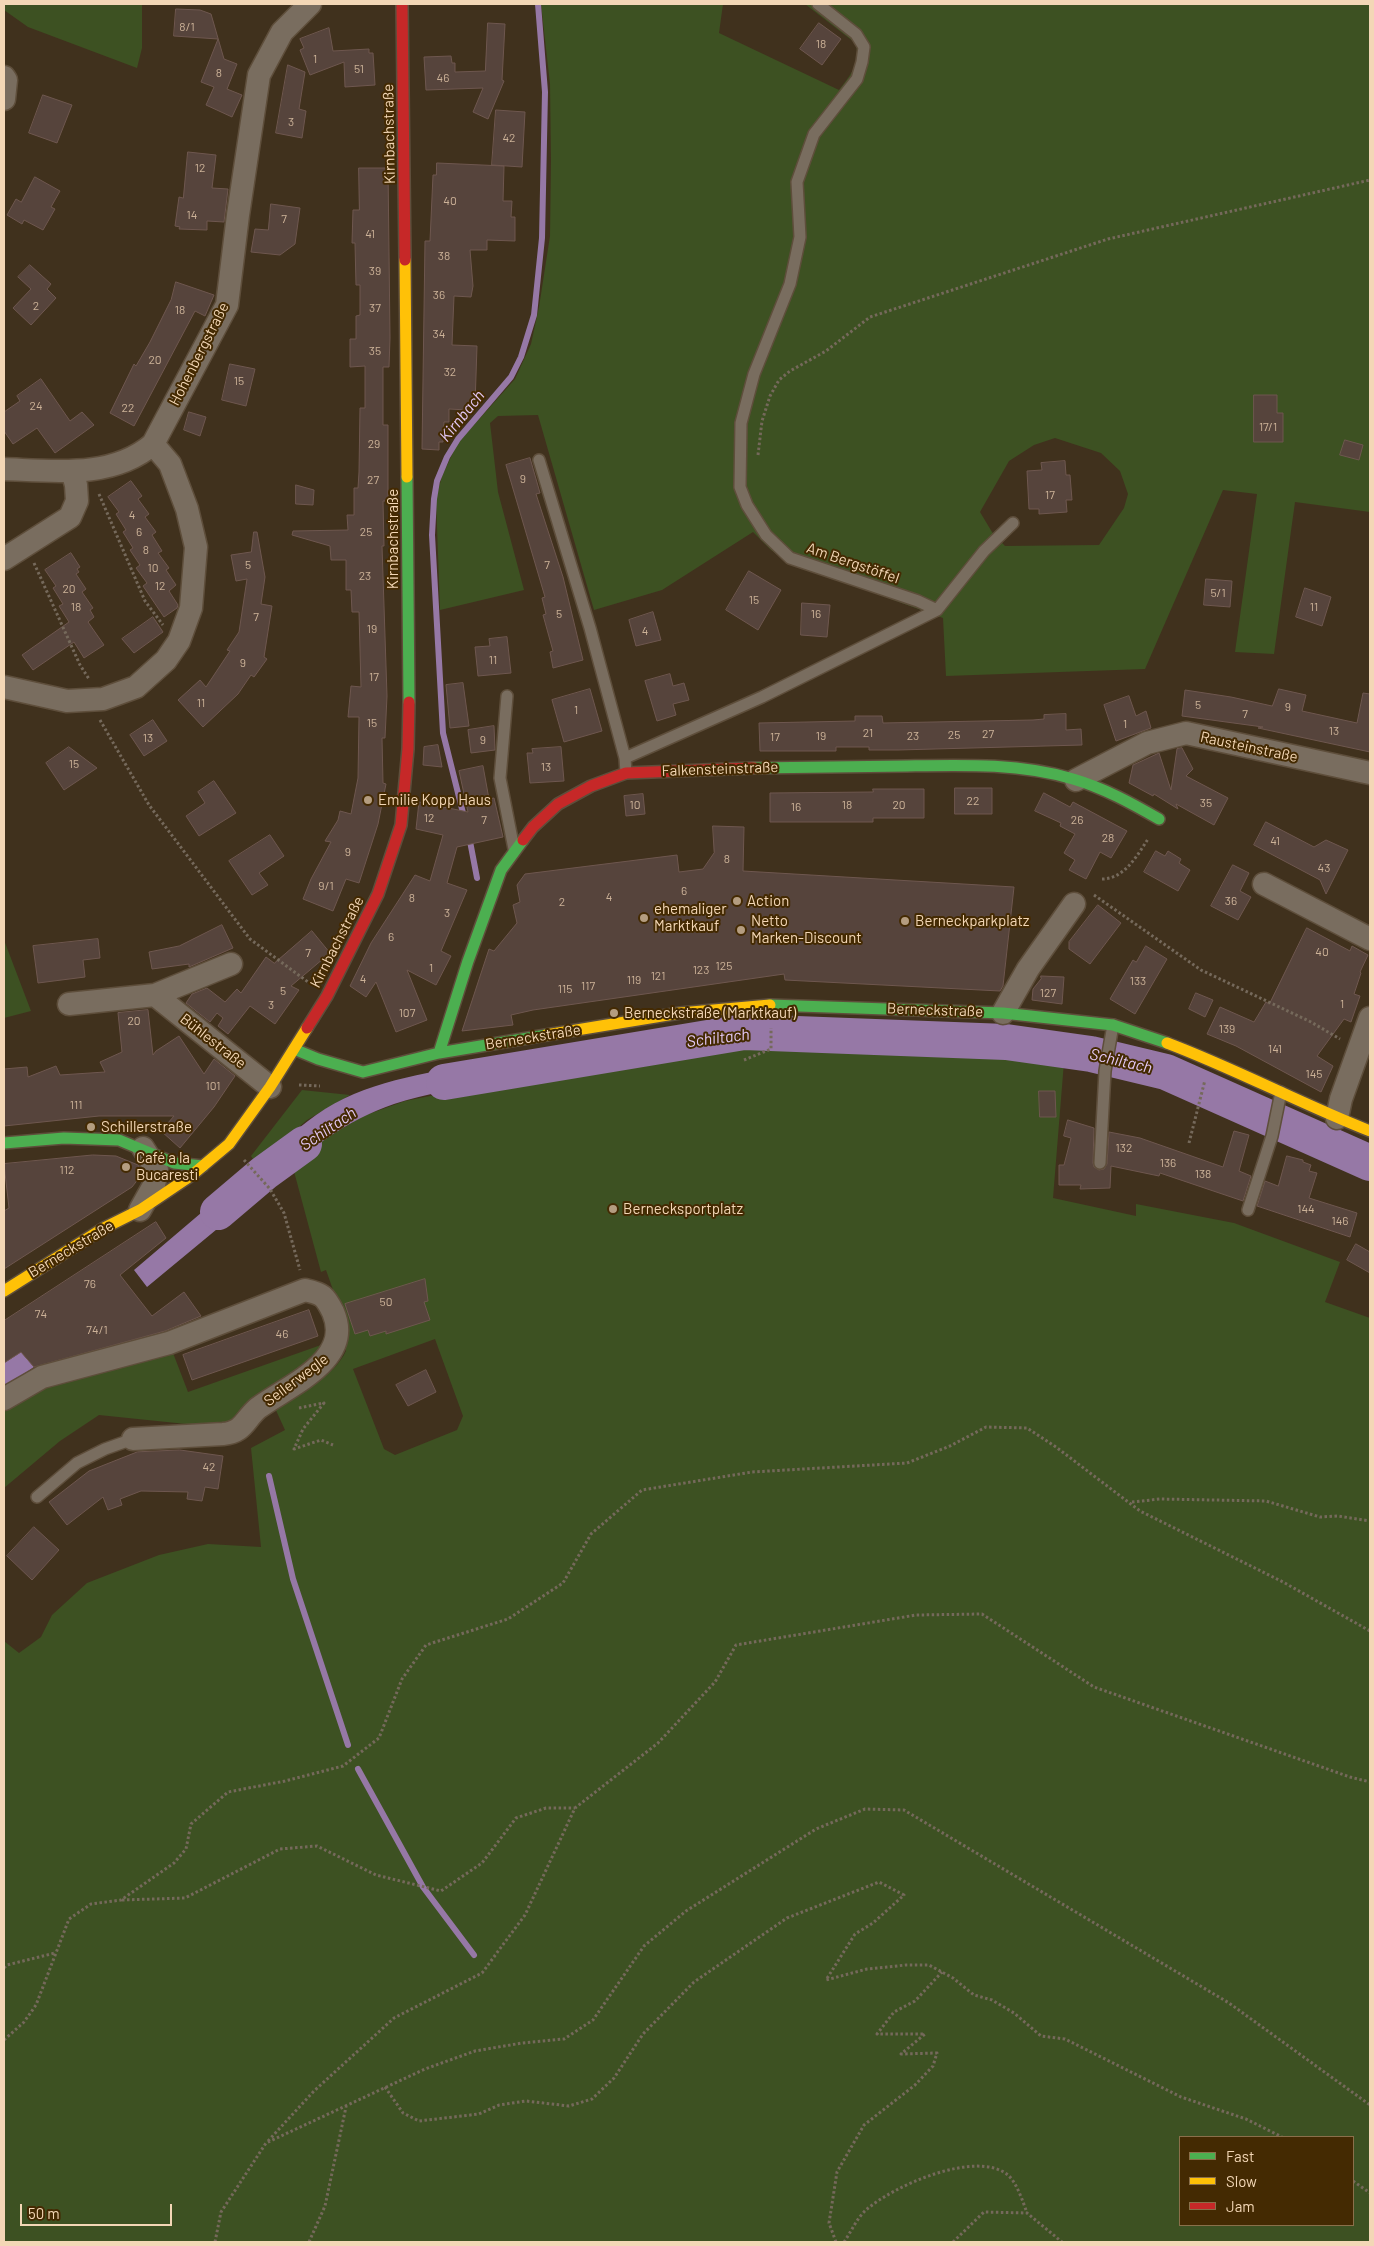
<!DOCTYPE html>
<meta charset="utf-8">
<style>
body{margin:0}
#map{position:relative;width:1374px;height:2246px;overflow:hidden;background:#40311d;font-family:Barlow,sans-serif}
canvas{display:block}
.frame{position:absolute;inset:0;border:5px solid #f3d7b6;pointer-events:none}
.legend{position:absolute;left:1179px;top:2136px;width:175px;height:90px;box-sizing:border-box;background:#442a02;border:1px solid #8a6f4a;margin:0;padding:6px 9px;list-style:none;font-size:15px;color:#f3d7b6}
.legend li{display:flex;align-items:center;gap:10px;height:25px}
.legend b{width:25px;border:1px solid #8a6f4a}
.scale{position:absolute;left:20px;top:2204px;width:152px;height:22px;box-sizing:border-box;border:2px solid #f3d7b6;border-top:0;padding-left:6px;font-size:15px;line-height:18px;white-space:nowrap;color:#f3d7b6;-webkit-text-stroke:4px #442a02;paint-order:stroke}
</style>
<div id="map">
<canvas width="1374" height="2246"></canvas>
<div class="frame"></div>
<ul class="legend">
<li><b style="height:6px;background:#4caf50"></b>Fast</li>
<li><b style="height:6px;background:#ffc107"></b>Slow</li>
<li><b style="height:6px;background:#c62828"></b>Jam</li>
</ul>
<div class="scale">50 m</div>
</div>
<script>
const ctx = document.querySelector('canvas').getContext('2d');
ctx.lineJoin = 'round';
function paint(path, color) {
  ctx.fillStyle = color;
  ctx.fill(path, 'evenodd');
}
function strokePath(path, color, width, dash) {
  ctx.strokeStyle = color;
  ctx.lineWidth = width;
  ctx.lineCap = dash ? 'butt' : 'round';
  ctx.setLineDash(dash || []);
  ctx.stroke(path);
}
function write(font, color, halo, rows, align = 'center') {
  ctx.font = font + ' Barlow,sans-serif';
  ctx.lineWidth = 4;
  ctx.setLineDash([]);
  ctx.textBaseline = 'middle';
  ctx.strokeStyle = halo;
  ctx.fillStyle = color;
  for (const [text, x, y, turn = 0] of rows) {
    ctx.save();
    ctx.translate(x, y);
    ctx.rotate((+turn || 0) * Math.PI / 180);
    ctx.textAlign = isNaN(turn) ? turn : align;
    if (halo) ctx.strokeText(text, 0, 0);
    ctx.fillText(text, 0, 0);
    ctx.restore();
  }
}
paint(new Path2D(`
 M4 4H142V48L137 68 28 27 4 10Z
 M541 4H723L719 33 839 90C849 77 864 60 854 42L805 4H1370V512L1295 502 1274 654 1235 652 1257 494 1223 490 1145 669 946 676 943 618 789 562 771 550 753 532 662 590 594 610 538 415 498 416 490 423 498 492 524 590 440 610 436 499 442 476 457 444 515 379 531 344 539 307 550 236 551 161 550 84ZM1055 438 1101 453 1120 471 1128 494 1124 508 1099 545 1005 546 992 532 980 512 1009 461 1034 445Z
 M4 940 31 1011 4 1018Z
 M733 1044 1064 1062 1053 1198 1136 1216V1204L1234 1223 1340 1262 1325 1302 1370 1318V2242H4V1641L19 1653 41 1637 52 1615 87 1583 159 1555 208 1544 261 1547 251 1448 285 1430 274 1406C298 1394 334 1377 346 1351L338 1304 326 1270 321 1272 292 1164 323 1140 363 1116 405 1101 495 1083ZM435 1339 463 1416 457 1430 395 1455 384 1449 353 1369ZM1180 2137H1353V2225H1180Z
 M302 1090 350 1095 307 1120 256 1164 251 1156Z
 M321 1345 318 1354 233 1422 215 1427 99 1415 60 1441 4 1488V1406C55 1378 116 1365 173 1353L188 1392Z`), '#3d5122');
paint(new Path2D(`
 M491 1062 495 1083C462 1089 426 1093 394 1104 346 1120 309 1150 271 1182L256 1164C279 1146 301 1124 325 1109 375 1078 435 1072 491 1062Z
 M248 1173 263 1191 147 1287 134 1270Z
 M21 1352 34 1367 4 1388V1363Z`), '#9678a6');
strokePath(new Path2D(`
 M464 817 443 733 432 535 434 499 437 481 447 457 458 439 511 377 521 357 534 315 542 238 545 92 538 4
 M469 836 477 878
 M269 1476 293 1579 348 1745
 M358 1769 423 1887 474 1955`), '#9678a6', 6);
strokePath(new Path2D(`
 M444 1082 744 1032 1006 1042 1091 1054 1166 1072 1370 1163
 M218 1212 264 1173 304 1144`), '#9678a6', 36);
const building = new Path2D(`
 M176 9 200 10 211 14 224 59 237 64 227 89 242 95 232 117 206 105 214 87 201 82 218 39 174 36Z
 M488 23 505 24 502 80 504 81 488 119 473 112 483 88 426 90 424 57 451 56 452 63H455V72L485 71Z
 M819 23 841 39 822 65 800 49Z
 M329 28 333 51 369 49V53H373L375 85 345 87 344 62 310 75 300 50 304 48 300 39Z
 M288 65 305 72 299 109 306 111 302 138 276 133Z
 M43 95 72 105 57 143 29 133Z
 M496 110 525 112 522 167 492 165Z
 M188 152 216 155 212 188 228 189 224 222 207 221V230L179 229 180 227 175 226 179 197 183 198Z
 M437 163 504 166 503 201H512L511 217H515V241L487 240V250H470L473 286 471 297 454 296 452 345 477 346 475 405 468 404V410L449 409V422H444L443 442H439V450L422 449 425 241H430L433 175H436Z
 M359 168H388L390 338 389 367H383V425H388V501H383L384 546H382L387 696 385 738H382L383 783 386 784 378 824 359 883 346 879 333 911 303 899 311 879 331 842 325 841 338 820 340 811 351 814 358 778 359 717H348L351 686 361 687 359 612H352L351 590H346V560H331L330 546 292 535 293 531 348 530 347 515H354V488H358L359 472 360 408H365V366L350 367V339H356V316L360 315V285H356L355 243H352L353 210H359Z
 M35 177 60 191 51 207 55 209 43 230 24 220 22 224 7 215 16 199 21 202Z
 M271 204 300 208 295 244 280 255 251 252 255 229 268 230Z
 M30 265 51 284 47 289 56 298 31 325 13 308 31 289 18 277Z
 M176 282 214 295 205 316 195 311 134 426 110 413 134 364 136 366 150 342 171 300Z
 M230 364 255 369 246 406 222 400Z
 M41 379 70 421 82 412 94 425 55 453 37 428 13 444 4 431V412L20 401 17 396Z
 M1254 395H1277V413H1283V442H1254Z
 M189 412 206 417 200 436 184 430Z
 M1345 440 1363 445 1359 460 1340 455Z
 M530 458 540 493 536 494 563 577 583 660 553 668 550 652 553 651 543 615 546 614 542 598 545 597 506 465Z
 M1065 461 1066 475H1070L1072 500H1066L1067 512 1039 514V509H1029L1027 471 1042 470 1041 463Z
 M131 481 142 496 138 499 149 514 145 517 156 532 152 535 162 551 158 553 169 568 166 570 176 585 169 591 178 605 177 608 164 617 143 586 147 583 136 568 140 565 130 550 133 548 123 532 126 530 116 514 119 512 108 497Z
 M296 485 314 490 313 505 296 504Z
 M254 532H257L265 577 261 604 272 606 264 657 267 659 254 677 251 675 238 694 203 727 178 700 200 680 206 687 230 651 227 650 239 632 247 579 236 581 231 555 251 552Z
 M71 553 80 567 77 569 79 572 76 574 86 589 82 592 93 608 90 610 94 617 88 622 104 645 84 658 74 642 33 670 22 655 69 622 59 606 63 604 53 588 56 586 45 570Z
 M749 571 781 590 758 630 726 610Z
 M1206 579 1232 581 1230 607 1204 605Z
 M1305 588 1331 597 1322 626 1296 617Z
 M802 603 830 605 827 637 801 635Z
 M653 612 661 640 636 646 629 620Z
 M153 617 163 632 134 653 122 639Z
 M507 637 511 673 478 676 475 647 490 646 489 639Z
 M670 674 673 686 684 683 689 700 673 704 676 715 657 721 645 681Z
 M463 683 469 726 450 728 446 685Z
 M590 689 602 731 564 742 552 700Z
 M1279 689 1306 695 1302 711 1357 723 1363 693 1370 694V752L1258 728 1263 727 1182 716 1185 690 1231 697 1272 706Z
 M1129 696 1136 716 1146 711 1151 728 1116 741 1104 705Z
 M1066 714V730L1081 729 1082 745 898 750H869V747H836V751H760L759 723 855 721V716H882L883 723 1033 720 1044 719V715Z
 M153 720 167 741 144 756 130 735Z
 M494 726 495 750 471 753 468 730Z
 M438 745 442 767 423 765 424 747Z
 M69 747 97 768 64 790 46 763Z
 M561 747 564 781 530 783 527 753H533L532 749Z
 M1182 748 1193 769 1186 776 1228 798 1214 825 1176 804 1178 809 1154 794 1153 796 1129 783 1133 765 1159 753 1171 790 1177 749Z
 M483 766 489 799 494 798 503 837 457 847 447 883 467 890 441 951 451 956 436 985 407 970 427 1020 396 1032 376 982 366 997 350 986 371 943 415 875 430 881 443 835 416 829 419 802 468 812 459 771Z
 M214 781 236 813 199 836 186 816 205 803 198 792Z
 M955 788H992V814H955Z
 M873 789H924V818H873V822H770V793L873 792Z
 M1044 793 1070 807 1073 802 1127 831 1111 858 1100 852 1086 879 1069 870 1075 860 1064 853 1075 834 1060 826 1061 823 1035 811Z
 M643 794 645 814 626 816 624 796Z
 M1266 822 1314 847 1326 840 1348 850 1326 894 1320 880 1254 845Z
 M713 826 744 827 743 871 1014 887 1003 986 1000 991 785 980 784 974 533 1010 511 1015 513 1025 462 1031 489 949 494 951 517 923 513 905 520 902 517 885 525 874 677 855 679 872 703 869 714 853Z
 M270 835 284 856 259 873 268 885 252 895 229 861Z
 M1156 851 1165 856 1168 851 1181 859 1179 863 1190 870 1178 891 1144 872Z
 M1233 865 1249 873 1240 891 1251 897 1238 920 1211 906Z
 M1098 905 1121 923 1090 964 1069 949V942Z
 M222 925 233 948 189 967V964L152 969 149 952 179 946Z
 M1307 928 1350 951 1352 946 1368 955 1360 972 1361 973 1354 994 1360 996 1351 1022 1344 1019 1317 1056 1333 1066 1321 1092 1236 1046 1207 1034 1220 1007 1254 1022 1266 1002 1269 1004Z
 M312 931 330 953 291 986 299 990 275 1024 250 1006 228 1034 218 1026 223 1018 217 1013 210 1022 186 1003 192 994 207 988 225 1002 237 989 241 993 266 957 274 963Z
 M98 939 100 958 83 960 85 977 38 983 33 946Z
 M1146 946 1167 959 1135 1014 1110 999 1133 960 1136 962Z
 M1041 976 1064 977 1062 1004 1032 1000 1033 989 1041 979Z
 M1196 993 1213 1000 1205 1017 1189 1009Z
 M148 1010 153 1055 156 1051 179 1036 204 1074 214 1059 235 1076 214 1107 180 1148 161 1131 174 1116H99L4 1126V1069L27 1067 28 1077 56 1066 60 1075 105 1072 100 1062 122 1052 118 1013Z
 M1039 1091H1055L1056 1117H1040Z
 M1068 1120 1094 1128 1093 1163 1094 1167 1099 1170 1104 1169 1107 1164 1109 1132 1140 1138 1223 1167 1234 1131 1249 1135 1239 1171 1251 1176 1243 1201 1160 1173 1159 1176 1111 1166 1110 1188 1080 1189 1081 1185H1059V1165H1064L1071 1138 1064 1136Z
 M93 1155 116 1156 138 1165 143 1173 132 1187 4 1269V1211L9 1208 4 1164Z
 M1287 1156 1303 1160V1162L1311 1165 1309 1171 1317 1173 1309 1198 1357 1213 1350 1237 1257 1206 1265 1181 1278 1186Z
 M156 1222 166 1238 120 1275 152 1316 184 1292 201 1316 165 1331 34 1367 21 1352 4 1363V1321Z
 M1356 1244 1370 1252V1273L1347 1260Z
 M425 1279 428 1301 424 1302 430 1320 386 1334V1331L370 1336 368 1330 355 1334 345 1304Z
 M309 1310 318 1336 192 1380 183 1355Z
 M426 1370 436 1392 408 1406 396 1385Z
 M180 1450 223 1456 218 1489 205 1487 202 1501 187 1499 188 1492 141 1491 120 1499 122 1505 108 1510 103 1497 67 1525 49 1502 89 1471 137 1452Z
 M34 1527 59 1550 32 1580 7 1556Z`);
paint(building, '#56443c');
strokePath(building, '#6e574f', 1);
const lane = new Path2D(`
 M539 460 590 628 625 758
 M937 610 984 551 1013 523
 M507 696 500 778 514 849
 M626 773 625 758 762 697 937 610 918 601 790 558 766 535 747 505 740 487 741 423 754 374 790 284 800 237 797 182 814 134 857 79 862 62 864 47 856 34 818 4
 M1100 1163 1105 1071 1113 1025
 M1248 1210 1272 1136 1281 1092
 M37 1497 77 1463 105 1449 133 1439`);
const street = new Path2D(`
 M4 77 6 80 4 99
 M4 469C54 471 112 479 153 444L227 305 238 215 259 75 282 32 310 4
 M4 559 70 517 77 501 76 485 72 471
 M4 687 67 701 103 699 136 687 166 660 179 641 191 608 196 547 187 509 170 464 153 444
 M1076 780 1147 743 1186 733 1370 773
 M1264 884 1370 939
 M155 995 270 1087
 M69 1004 155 995 231 964
 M1003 1013 1028 969 1074 904
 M1337 1118 1341 1099 1370 1018
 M140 1210 154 1185 157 1170 143 1148
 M4 1399 42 1377 169 1343 305 1290C323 1294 325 1296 333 1312 354 1360 289 1385 258 1408 244 1420 244 1432 223 1434L133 1439`);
const fast = new Path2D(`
 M407 477 409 702
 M754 768C805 767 856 767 907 766 962 765 1019 763 1073 779 1104 788 1131 803 1159 819
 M770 1005 1003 1013 1113 1025 1167 1043
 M294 1049 318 1059 363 1072 439 1053 546 1035
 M439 1053 468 961 501 870 523 840
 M4 1143 64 1138 119 1140 174 1163 203 1166`);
const slow = new Path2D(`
 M405 260 407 477
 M546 1035 680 1013 770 1005
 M1167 1043C1236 1069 1301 1104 1370 1131
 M4 1291 104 1228 140 1210 192 1175 229 1144 270 1087 307 1028`);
const jam = new Path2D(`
 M402 4 405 260
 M523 840 533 827 558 804 591 786 626 773 754 768
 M307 1028 327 996 378 894 401 825 408 749 409 702`);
strokePath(lane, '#5e4e3b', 14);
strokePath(street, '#5e4e3b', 25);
strokePath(fast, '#5e4e3b', 14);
strokePath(slow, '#5e4e3b', 14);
strokePath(jam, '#5e4e3b', 14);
strokePath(new Path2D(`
 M758 455 762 421 770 396 779 380 790 371 826 351 870 317 1108 239 1370 180
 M99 494 145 601 163 625
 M34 563 80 665 89 679
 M100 720 149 805 250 939 308 982
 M1102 879C1124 879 1137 856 1148 839
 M1094 895 1201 970 1311 1022 1340 1039
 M744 1060 771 1049V1028
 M299 1085 320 1086
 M1189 1143 1205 1080
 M244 1160 270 1189 284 1213 300 1270
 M299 1408 324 1403 303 1429 294 1449 321 1440 333 1445
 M1132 1502 1160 1499 1266 1501 1320 1517 1338 1516 1370 1521
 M122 1900 185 1898 280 1849 317 1846 376 1875 441 1891 482 1863 516 1818 546 1808H575
 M4 1968 7 1965 55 1953
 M4 2040 24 2022 36 2005 69 1919 91 1904 121 1900 174 1863 186 1849 191 1824 228 1792 285 1781 343 1766 379 1738 402 1679 426 1645 508 1619 563 1583 591 1534 642 1490 752 1472 907 1463 950 1446 986 1427 1027 1428 1056 1447 1140 1511 1283 1582 1370 1631
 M385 2087 403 2113 419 2121 479 2114 499 2105 526 2101 569 2106 592 2099 614 2078 643 2034 694 1982 787 1918 879 1882 904 1895 873 1923 855 1934 826 1980 867 1969 906 1965H929L953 1978 974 1995 992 2000 1014 2013 1041 2036 1065 2039 1181 2097 1246 2119 1282 2137
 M268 2141 314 2091 394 2018 482 1973 525 1915 575 1808 658 1743 715 1682 736 1645 916 1615 982 1614 1094 1687 1350 1777 1370 1782
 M1353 2181 1370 2193
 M215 2242 221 2212 266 2143 425 2069 475 2051 522 2043 564 2039 593 2020 644 1946 686 1911 816 1829 865 1809 904 1810 1229 2003 1370 2105
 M309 2242 325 2206 346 2107
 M836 2242 829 2223 837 2172 864 2125 915 2085 933 2066 937 2053 901 2054 925 2034H877L894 2012 915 2001 942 1972
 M844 2242C851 2232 857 2218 866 2210 893 2186 976 2149 1008 2175 1017 2183 1023 2202 1027 2213
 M953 2242 984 2212 1027 2213 1062 2242`), '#75695b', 3, [2.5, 2.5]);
strokePath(lane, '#796d5f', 11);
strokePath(street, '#796d5f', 22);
strokePath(fast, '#4caf50', 11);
strokePath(slow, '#ffc107', 11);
strokePath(jam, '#c62828', 11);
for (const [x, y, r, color] of [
 [368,800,5,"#b49d80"],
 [737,901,5,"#b49d80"],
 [644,918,5,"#b49d80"],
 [905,921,5,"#b49d80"],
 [741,930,5,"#b49d80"],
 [614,1013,5,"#b49d80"],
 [91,1127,5,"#b49d80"],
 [126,1167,5,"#b49d80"],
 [613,1209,5,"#b49d80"]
]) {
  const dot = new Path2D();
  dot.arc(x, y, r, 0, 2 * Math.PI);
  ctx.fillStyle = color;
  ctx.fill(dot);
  strokePath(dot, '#442a02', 2);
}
write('12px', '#ccb298', null, [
 ["8/1",187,27],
 ["18",821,44],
 ["1",315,59],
 ["51",359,69],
 ["8",219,73],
 ["46",443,78],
 ["3",291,122],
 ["42",509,138],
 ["12",200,168],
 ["40",450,201],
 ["14",192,215],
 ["7",284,219],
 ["41",370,234],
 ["38",444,256],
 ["39",375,271],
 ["36",439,295],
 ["2",36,306],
 ["37",375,308],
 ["18",180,310],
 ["34",439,334],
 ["35",375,351],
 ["20",155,360],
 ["32",450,372],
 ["15",239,381],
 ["24",36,406],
 ["22",128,408],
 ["17/1",1268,427],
 ["29",374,444],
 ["9",523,479],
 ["27",373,480],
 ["17",1050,495],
 ["4",132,515],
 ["6",139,532],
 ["25",366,532],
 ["8",146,550],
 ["5",248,565],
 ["7",547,565],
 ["10",153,568],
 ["23",365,576],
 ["12",160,586],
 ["20",69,589],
 ["5/1",1218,593],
 ["15",754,600],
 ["18",76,607],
 ["11",1314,607],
 ["5",559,614],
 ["16",816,614],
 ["7",256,617],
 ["19",372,629],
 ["4",645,631],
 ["11",493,660],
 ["9",243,663],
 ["17",374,677],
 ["11",201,703],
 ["5",1198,705],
 ["9",1288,707],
 ["1",576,710],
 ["7",1245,714],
 ["15",372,723],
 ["1",1125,724],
 ["13",1334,731],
 ["21",868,733],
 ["27",988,734],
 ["25",954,735],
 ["19",821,736],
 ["23",913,736],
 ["17",775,737],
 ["13",148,738],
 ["9",483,740],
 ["15",74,764],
 ["13",546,767],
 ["22",973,801],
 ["35",1206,803],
 ["10",635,805],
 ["18",847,805],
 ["20",899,805],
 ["16",796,807],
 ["12",429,818],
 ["7",484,820],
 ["26",1077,820],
 ["28",1108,838],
 ["41",1275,841],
 ["9",348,852],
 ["8",727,859],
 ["43",1324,868],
 ["9/1",326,886],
 ["6",684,891],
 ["4",609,897],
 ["8",412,898],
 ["36",1231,901],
 ["2",562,902],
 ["3",447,913],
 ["6",391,937],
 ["40",1322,952],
 ["7",308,953],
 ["125",724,966],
 ["1",431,968],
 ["123",701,970],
 ["121",658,976],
 ["4",363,979],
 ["119",634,980],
 ["133",1138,981],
 ["117",588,986],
 ["115",565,989],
 ["5",283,991],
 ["127",1048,993],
 ["1",1342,1004],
 ["3",271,1005],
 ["107",407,1013],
 ["20",134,1021],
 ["139",1227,1029],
 ["141",1275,1049],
 ["145",1314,1074],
 ["101",213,1086],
 ["111",76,1105],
 ["132",1124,1148],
 ["136",1168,1163],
 ["112",67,1170],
 ["138",1203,1174],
 ["144",1306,1209],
 ["146",1340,1221],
 ["76",90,1284],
 ["50",386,1302],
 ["74",41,1314],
 ["74/1",97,1330],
 ["46",282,1334],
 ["42",209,1467]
]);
write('15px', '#f3d7b6', '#442a02', [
 ["Kirnbachstraße",389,134,-91],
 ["Hohenbergstraße",199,354,-63],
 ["Kirnbachstraße",393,539,-90],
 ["Am Bergstöffel",853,563,19],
 ["Rausteinstraße",1249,747,12],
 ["Falkensteinstraße",720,769,-2],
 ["Kirnbachstraße",337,942,-63],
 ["Berneckstraße",935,1010,2],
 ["Berneckstraße",533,1037,-9],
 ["Bühlestraße",213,1041,38],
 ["Berneckstraße",71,1249,-31],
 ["Seilerwegle",296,1380,-37]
]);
write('15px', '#f3d7b6', '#442a02', [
 ["Emilie Kopp Haus",378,800],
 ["Action",747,901],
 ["ehemaliger",654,909],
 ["Marktkauf",654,926],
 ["Netto",751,921],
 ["Marken-Discount",751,938],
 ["Berneckparkplatz",915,921],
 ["Berneckstraße (Marktkauf)",624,1013],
 ["Schillerstraße",101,1127],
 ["Café a la",136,1158],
 ["Bucaresti",136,1175],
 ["Bernecksportplatz",623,1209]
], 'left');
write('italic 16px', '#e4c9f7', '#442a02', [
 ["Kirnbach",462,416,-51],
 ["Schiltach",718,1038,-7],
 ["Schiltach",1121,1061,13],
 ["Schiltach",328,1129,-34]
]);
</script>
